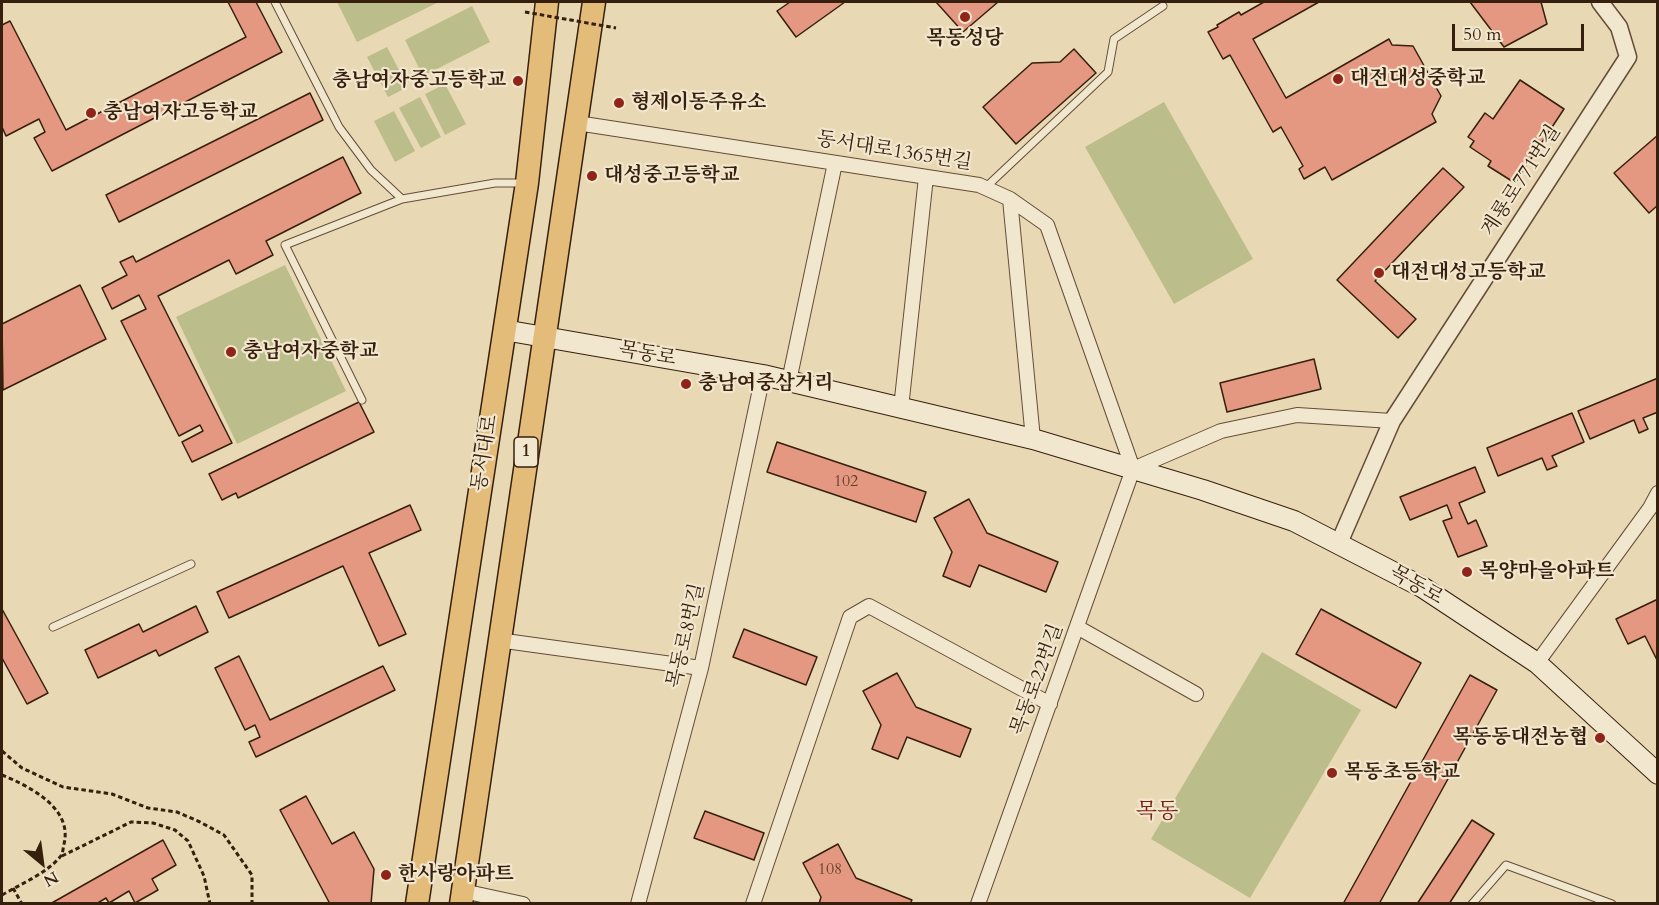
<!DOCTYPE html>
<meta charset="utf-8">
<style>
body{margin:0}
#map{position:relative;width:1659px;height:905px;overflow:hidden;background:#e9d8b4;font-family:Cardo,serif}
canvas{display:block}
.frame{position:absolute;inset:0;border:3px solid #361f0c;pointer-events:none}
.north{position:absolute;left:12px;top:833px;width:60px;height:60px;-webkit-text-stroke:4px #f1e6ce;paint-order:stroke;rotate:151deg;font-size:16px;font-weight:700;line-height:24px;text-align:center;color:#361f0c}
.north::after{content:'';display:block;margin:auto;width:21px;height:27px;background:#361f0c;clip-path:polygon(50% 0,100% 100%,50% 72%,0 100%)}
.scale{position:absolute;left:1452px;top:24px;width:132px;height:27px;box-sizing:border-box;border:3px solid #361f0c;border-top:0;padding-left:8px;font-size:18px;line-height:21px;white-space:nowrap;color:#361f0c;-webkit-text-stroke:4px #f1e6ce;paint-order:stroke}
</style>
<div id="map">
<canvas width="1659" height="905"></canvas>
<div class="frame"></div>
<div class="north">N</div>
<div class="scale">50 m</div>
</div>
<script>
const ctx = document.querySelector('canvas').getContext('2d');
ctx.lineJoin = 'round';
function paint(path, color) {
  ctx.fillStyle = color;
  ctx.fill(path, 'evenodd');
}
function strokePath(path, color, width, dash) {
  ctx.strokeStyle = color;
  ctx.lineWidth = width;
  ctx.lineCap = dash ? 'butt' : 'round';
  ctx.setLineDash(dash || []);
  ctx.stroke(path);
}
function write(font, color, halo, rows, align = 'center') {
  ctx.font = font + ' Cardo,"Noto Serif KR",serif';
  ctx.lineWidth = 4.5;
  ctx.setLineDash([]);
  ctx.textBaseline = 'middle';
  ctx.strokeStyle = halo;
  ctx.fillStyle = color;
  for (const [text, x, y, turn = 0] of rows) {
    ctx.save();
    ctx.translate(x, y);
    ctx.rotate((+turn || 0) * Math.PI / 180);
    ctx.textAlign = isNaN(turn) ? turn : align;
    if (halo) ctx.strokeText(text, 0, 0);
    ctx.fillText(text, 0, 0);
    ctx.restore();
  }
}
paint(new Path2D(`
 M337 2H439L357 42Z
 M472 6 490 42 423 76 405 40Z
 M387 47 408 87 388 97 367 57Z
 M445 84 466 124 445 135 425 94Z
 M420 97 441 137 421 148 399 108Z
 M1164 102 1253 259 1174 304 1085 147Z
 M394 111 415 151 395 162 374 121Z
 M285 265 346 391 237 444 176 317Z
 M1262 652 1361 710 1250 898 1151 839Z`), '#bbbd8a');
const building = new Path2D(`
 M228 2H256L282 52 52 171 34 138 45 132 39 119 6 136 2 127V25L10 21 66 130 246 37Z
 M790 2H845L796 37 777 11Z
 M936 2H998L963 32Z
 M1264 2H1319L1253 39 1286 98 1389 39 1392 45 1413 46 1441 96 1432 114 1436 122 1332 180 1325 167 1304 179 1299 169 1303 166 1281 127 1273 132 1230 55 1223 59 1208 32 1218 27 1217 25 1239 12 1241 15Z
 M1470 2H1541L1547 24 1504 47Z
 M1074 49 1096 73 1016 144 983 107 1032 63 1060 62Z
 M1520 80 1564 109 1515 183 1488 166 1491 161 1470 147 1474 141 1468 137 1485 113 1493 119Z
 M310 93 323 120 119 222 106 195Z
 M1658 135V205L1649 213 1614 173Z
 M343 157 361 193 266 241 273 255 236 274 229 260 158 296 232 443 192 462 182 442 203 431 200 425 179 436 121 321 146 309 139 295 112 309 102 288 127 275 120 262 133 256 136 262Z
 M1443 168 1464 187 1375 281 1416 319 1398 338 1337 280Z
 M80 285 106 339 3 390 2 324Z
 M1314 359 1321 389 1227 412 1220 383Z
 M1658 378V412L1643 418 1648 429 1639 433 1634 420 1590 439 1578 411Z
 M359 402 374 432 238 498 236 493 222 500 209 474Z
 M1572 413 1584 442 1552 456 1557 466 1547 470 1542 458 1498 476 1487 448Z
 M777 442 926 492 916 522 767 472Z
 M1475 467 1485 492 1459 503 1468 524 1476 520 1487 546 1458 557 1443 521 1452 518 1447 505 1410 520 1400 497Z
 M969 499 987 533 1058 562 1046 592 979 565 970 587 943 576 952 552 934 518Z
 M410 505 421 530 369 553 406 634 379 646 343 566 229 618 217 592Z
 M1658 599V662L1645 636 1628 644 1616 619Z
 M196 606 208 632 159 656 156 650 98 678 85 650 139 624 143 632Z
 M2 609 48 693 27 704 2 658Z
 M1321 609 1421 663 1396 708 1296 654Z
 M744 629 817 657 806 685 733 657Z
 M239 656 270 720 383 666 395 690 256 757 249 742 260 737 255 725 245 730 215 668Z
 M897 673 916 707 971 729 960 757 907 737 898 759 872 749 881 725 863 691Z
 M1470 675 1497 690 1379 904H1343Z
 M306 796 332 844 354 832 374 869 371 904H330L280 810Z
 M705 811 764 833 754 860 694 838Z
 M1472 820 1494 834 1449 904H1417Z
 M163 840 176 865 152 879 158 890 135 903 129 891 109 903 106 898 96 904H50Z
 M838 844 856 878 912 900 910 904H819L821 897 803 863Z`);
paint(building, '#e49781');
strokePath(building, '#361f0c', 1.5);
const service = new Path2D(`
 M275 2 339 127 371 170 402 199 495 183H525
 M985 188 1108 72 1114 39 1163 6
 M362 400 285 245 402 199
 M53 627 191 564
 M1472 904 1506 865 1612 904`);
const minor = new Path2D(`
 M577 123 979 185 1010 199 1047 225 1133 469
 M1010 199 1033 439
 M789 381 835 163
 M901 408 926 177
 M1133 469 1221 431 1297 415 1392 421
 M1077 627 1196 694
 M498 640 701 668
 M1537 663 1650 508 1658 493
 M463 891 523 904
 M638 904 701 668 763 375
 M753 904 850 617 869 606 1050 704
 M978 904 1133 469`);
const tertiary = new Path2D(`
 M1339 543 1392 421 1628 57 1619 27 1600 2`);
const secondary = new Path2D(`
 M504 330 763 375 1033 439 1203 490 1294 521 1422 587 1537 663 1658 774`);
const primary = new Path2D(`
 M417 904 527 183 547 2
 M461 904 594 2`);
strokePath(service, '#634d36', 9);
strokePath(minor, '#634d36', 16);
strokePath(tertiary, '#634d36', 19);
strokePath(secondary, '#361f0c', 22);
strokePath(primary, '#361f0c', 25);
strokePath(new Path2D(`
 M2 751 22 768 63 787 112 794 148 808 177 812 200 822 224 835 252 875V904
 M2 775C29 786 73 808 64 844 63 848 63 854 60 857 47 873 19 885 2 895
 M62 856 131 822 153 823 175 830 188 841 204 876 210 904
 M13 888 22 904`), '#361f0c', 3, [4.5, 3]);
strokePath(service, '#f1e6ce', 7);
strokePath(minor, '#f1e6ce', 14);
strokePath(tertiary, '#f1e6ce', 16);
strokePath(secondary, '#f1e6ce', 20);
strokePath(primary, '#e4bc7a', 22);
strokePath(new Path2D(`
 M525 12 616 28`), '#361f0c', 3, [4.5, 3]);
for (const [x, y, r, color] of [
 [965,17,6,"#8f2418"],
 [1338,79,6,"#8f2418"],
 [518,81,6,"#8f2418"],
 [619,103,6,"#8f2418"],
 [91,113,6,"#8f2418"],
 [592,176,6,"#8f2418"],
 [1379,273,6,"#8f2418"],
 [231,352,6,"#8f2418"],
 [686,384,6,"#8f2418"],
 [1467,572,6,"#8f2418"],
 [1600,738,6,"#8f2418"],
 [1332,773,6,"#8f2418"],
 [386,875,6,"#8f2418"]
]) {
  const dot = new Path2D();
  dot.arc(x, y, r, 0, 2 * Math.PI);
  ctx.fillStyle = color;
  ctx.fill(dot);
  strokePath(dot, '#f1e6ce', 2);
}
write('16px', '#623d29', null, [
 ["102",846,482],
 ["108",830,870]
]);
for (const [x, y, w] of [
 [526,452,24]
]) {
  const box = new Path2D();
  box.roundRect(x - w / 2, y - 15, w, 30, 4.5);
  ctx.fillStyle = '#f1e6ce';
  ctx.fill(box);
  strokePath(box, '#361f0c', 1.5);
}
write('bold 18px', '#361f0c', null, [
 ["1",526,452]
]);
write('bold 20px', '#361f0c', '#f1e6ce', [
 ["목동성당",965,39,"center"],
 ["대전대성중학교",1350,79],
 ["충남여자중고등학교",506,81,"right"],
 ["형제이동주유소",631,103],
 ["충남여자고등학교",103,113],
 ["대성중고등학교",604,176],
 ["대전대성고등학교",1391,273],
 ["충남여자중학교",243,352],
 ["충남여중삼거리",698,384],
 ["목양마을아파트",1479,572],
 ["목동동대전농협",1588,738,"right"],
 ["목동초등학교",1344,773],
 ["한사랑아파트",398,875]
], 'left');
write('20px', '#361f0c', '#f1e6ce', [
 ["동서대로1365번길",894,152,9],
 ["계룡로771번길",1522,181,-57],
 ["목동로",647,355,10],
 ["동서대로",486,453,-81],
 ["목동로",1416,586,30],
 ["목동로8번길",687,636,-77],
 ["목동로22번길",1038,680,-70]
]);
write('22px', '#7a1f14', '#f1e6ce', [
 ["목동",1157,813]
]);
</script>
